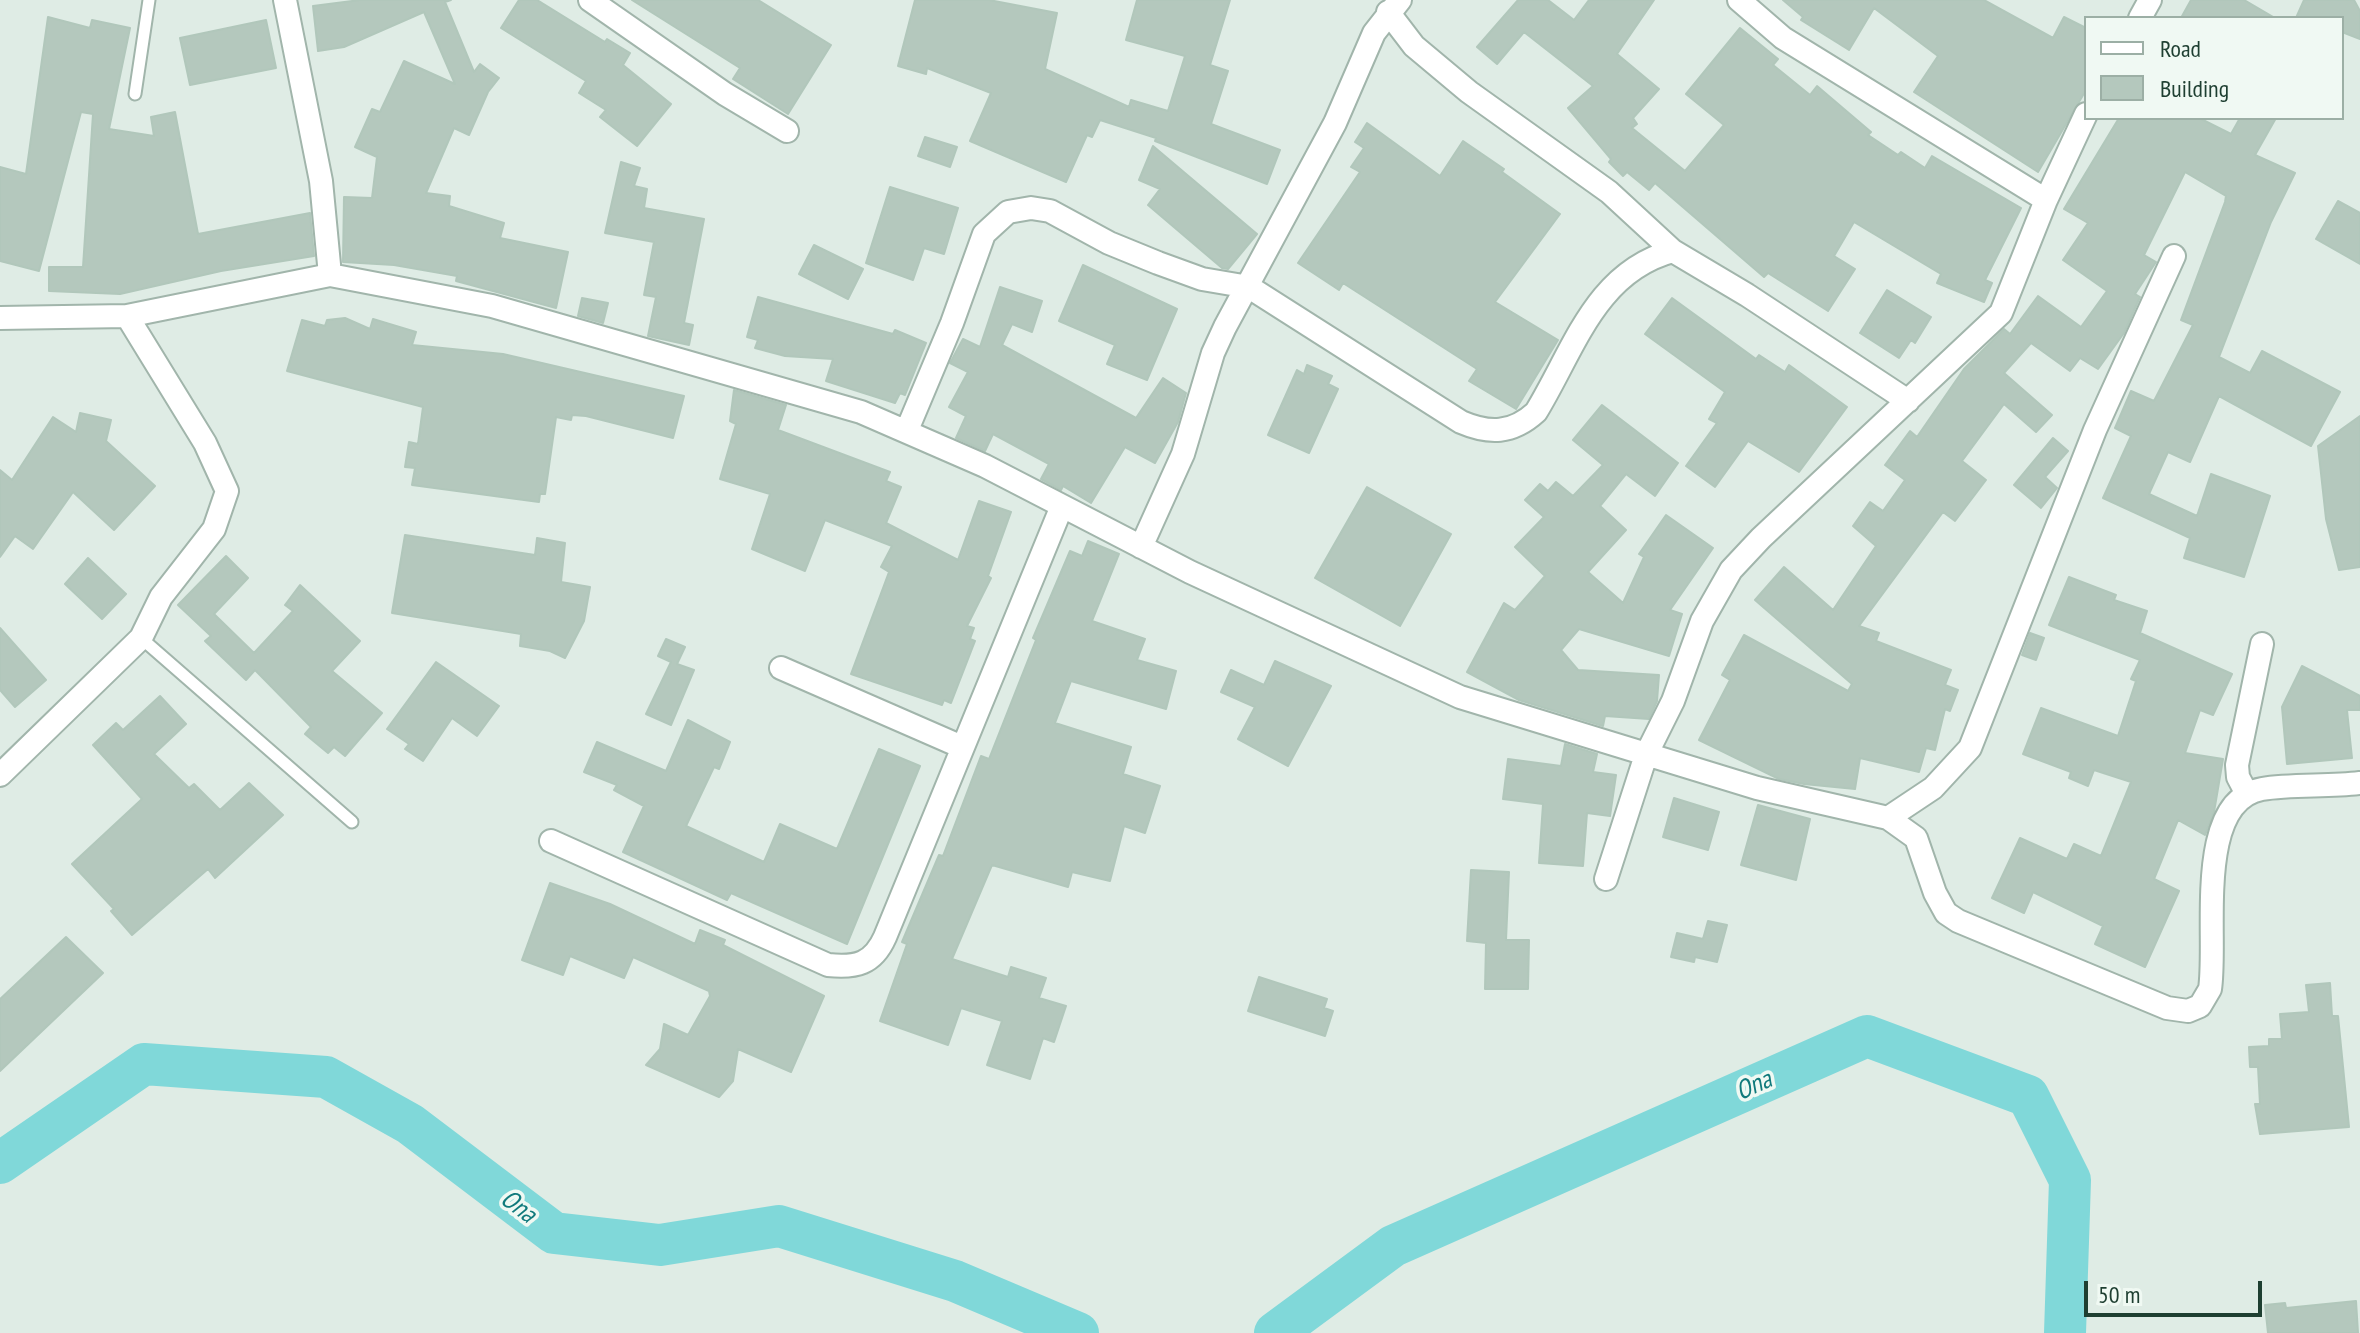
<!DOCTYPE html>
<style>
body{margin:0}
#map{position:relative;width:2360px;height:1333px;overflow:hidden;background:#dfece5;font-family:"PT Sans Narrow",sans-serif}
canvas{display:block}
.legend{position:absolute;left:2084px;top:16px;width:260px;height:104px;box-sizing:border-box;background:#f0f9f3;border:2px solid #9cafa5;margin:0;padding:10px 14px;list-style:none;font-size:24px;color:#1e3f31}
.legend li{display:flex;align-items:center;gap:16px;height:40px}
.legend b{width:40px;border:2px solid #9cafa5}
.scale{position:absolute;left:2084px;top:1281px;width:178px;height:36px;box-sizing:border-box;border:4px solid #1e3f31;border-top:0;padding-left:10px;font-size:24px;line-height:28px;white-space:nowrap;color:#1e3f31;-webkit-text-stroke:6px #f0f9f3;paint-order:stroke}
</style>
<div id="map">
<canvas width="2360" height="1333"></canvas>
<ul class="legend">
<li><b style="height:10px;background:#fff"></b>Road</li>
<li><b style="height:22px;background:#b4c8bd"></b>Building</li>
</ul>
<div class="scale">50 m</div>
</div>
<script>
const ctx = document.querySelector('canvas').getContext('2d');
ctx.lineJoin = 'round';
function strokePath(path, color, width, dash) {
  ctx.strokeStyle = color;
  ctx.lineWidth = width;
  ctx.lineCap = dash ? 'butt' : 'round';
  ctx.setLineDash(dash || []);
  ctx.stroke(path);
}
function paint(path, color) {
  ctx.fillStyle = color;
  ctx.fill(path, 'evenodd');
}
function write(font, color, halo, rows, align = 'center') {
  ctx.font = font + ' "PT Sans Narrow",sans-serif';
  ctx.lineWidth = 7;
  ctx.setLineDash([]);
  ctx.textBaseline = 'middle';
  ctx.strokeStyle = halo;
  ctx.fillStyle = color;
  for (const [text, x, y, turn = 0] of rows) {
    ctx.save();
    ctx.translate(x, y);
    ctx.rotate((+turn || 0) * Math.PI / 180);
    ctx.textAlign = isNaN(turn) ? turn : align;
    if (halo) ctx.strokeText(text, 0, 0);
    ctx.fillText(text, 0, 0);
    ctx.restore();
  }
}
strokePath(new Path2D(`
 M0 1163 144 1064 326 1077 410 1124 554 1233 660 1245 779 1226 955 1281 1078 1333
 M1275 1333 1393 1246 1867 1036 2028 1096 2070 1180 2065 1333`), '#80d8d9', 42);
const building = new Path2D(`
 M360 0H451L445 2 474 72 480 64 499 78 488 92 469 135 454 128 426 193 450 196 449 206 504 223 500 238 568 252 556 308 456 281 457 276 394 265 343 262 344 197 372 198 377 157 355 147 372 109 380 112 404 61 455 84 424 12 344 47 318 51 313 6Z
 M519 0H537L605 42 607 39 630 53 623 65 671 104 637 146 600 117 606 110 579 93 586 81 501 28Z
 M632 0H758L831 45 788 114 733 79 740 68Z
 M915 0H989L1057 13 1045 69 1129 107 1131 100 1168 111 1185 56 1126 40 1137 0H1230L1210 65 1228 71 1211 124 1280 150 1267 184 1155 141 1156 138 1100 120 1092 137 1087 135 1066 182 970 141 991 93 927 68 926 74 898 66Z
 M1518 0H1548L1574 20 1589 0H1654L1617 54 1659 89 1633 118 1637 124 1632 128 1685 171 1724 125 1686 94 1740 28 1778 59 1773 65 1810 95 1817 86 1871 132 1868 135 1898 155 1901 152 1925 168 1932 156 2021 208 1985 280 1992 283 1984 302 1937 283 1941 274 1854 222 1834 256 1855 269 1828 311 1768 273 1764 277 1655 183 1649 190 1627 172 1623 176 1609 162 1611 159 1568 108 1593 86 1524 32 1497 64 1477 47Z
 M1783 0H1984L2053 38 2064 17 2086 28V90L2038 172 1914 92 1938 56 1874 8 1849 50 1801 20 1803 17Z
 M2191 0H2244L2275 18H2181Z
 M2304 0H2354L2360 11V39L2342 32V18H2296Z
 M48 17 90 28 92 20 130 28 109 129 154 136 151 117 175 112 198 234 310 213 314 256 221 271 120 294 49 291V267H83L93 114 81 112 39 271 0 261V167L26 174Z
 M266 20 276 68 190 85 180 38Z
 M2119 118H2199L2231 134 2240 118H2276L2255 155 2295 173 2271 222 2219 357 2250 373 2262 351 2340 392 2311 446 2219 396 2190 462 2168 452 2149 494 2197 516 2211 474 2270 496 2244 577 2184 558 2190 538 2103 498 2131 436 2115 428 2131 391 2154 401 2193 325 2181 320 2225 202 2226 196 2185 172 2144 255 2156 262 2135 294 2140 297 2124 333 2098 369 2080 358 2070 371 2031 343 2004 373 2052 415 2036 432 2004 404 1962 461 1986 480 1955 521 1943 512 1859 626 1879 633 1876 641 1951 670 1945 685 1958 690 1950 711 1945 709 1935 750 1926 748 1919 772 1860 758 1855 789 1804 784 1779 779 1699 740 1730 680 1722 675 1744 635 1848 691 1852 684 1755 600 1784 567 1833 610 1876 546 1853 526 1870 502 1883 511 1905 480 1885 465 1910 431 1917 437 1964 369 2004 329 2010 334 2038 296 2081 327 2107 291 2063 260 2088 223 2064 209Z
 M1367 123 1440 176 1463 141 1504 169 1502 172 1560 214 1495 302 1558 340 1516 409 1469 381 1477 369 1343 283 1339 290 1298 263 1360 172 1351 167 1364 148 1355 142Z
 M925 137 957 147 950 167 918 156Z
 M1153 146 1257 234 1228 269 1222 268 1148 205 1160 189 1139 180Z
 M621 162 640 168 634 186 647 189 644 208 704 219 684 323 693 325 689 345 648 336 656 297 644 295 654 242 605 233Z
 M890 187 958 208 944 254 924 248 913 280 866 263Z
 M2338 201 2360 213V264L2316 239Z
 M814 245 863 269 848 299 799 274Z
 M1083 265 1177 309 1147 380 1107 364 1115 345 1059 321Z
 M1000 287 1042 301 1032 332 1012 324 1002 345 1136 418 1163 378 1186 393 1178 422 1155 463 1125 447 1091 503 1063 486 1061 490 1041 479 1049 464 993 434 985 451 956 438 966 416 949 407 968 372 950 363 963 339 980 347Z
 M1887 290 1931 317 1915 343 1911 340 1899 358 1860 333Z
 M758 297 893 334 895 330 926 343 905 395 900 393 895 403 826 381 833 359 785 356 755 348 758 340 747 337Z
 M582 298 608 303 603 323 578 316Z
 M1672 298 1756 359 1759 355 1785 372 1789 365 1847 407 1799 472 1748 441 1715 487 1686 466 1717 423 1709 419 1725 392 1645 334Z
 M345 318 370 329 373 319 416 332 412 345 503 354 684 396 673 438 586 416 572 415 571 420 556 417 545 494H540L539 502 412 485 415 468 405 467 409 442 418 444 423 407 287 371 302 320 325 326 327 320Z
 M1307 365 1332 376 1328 384 1338 389 1309 453 1268 435 1297 370 1304 374Z
 M734 390 786 405 778 430 890 472 886 481 901 487 886 523 958 560 979 501 1011 512 988 576 991 578 967 626 974 628 970 639 975 641 951 703 944 700 942 705 851 674 889 572 881 567 892 546 825 520 805 571 752 549 770 494 720 479 736 424 730 421Z
 M1602 405 1678 463 1655 496 1626 474 1600 506 1626 530 1588 572 1623 603 1644 557 1639 554 1666 515 1713 548 1670 610 1682 614 1669 656 1579 629 1561 650 1578 670 1659 675 1657 701 1649 719 1605 716 1603 726 1519 700 1467 672 1504 603 1515 610 1545 576 1515 547 1544 517 1525 500 1540 484 1548 491 1556 482 1573 496 1603 465 1573 440Z
 M80 413 111 420 106 441 155 486 114 530 73 492 33 549 15 536 0 557V470L12 480 53 417 76 432Z
 M2360 416V567L2339 570 2326 519 2318 446Z
 M2053 438 2068 451 2045 477 2057 488 2041 508 2014 485Z
 M1367 487 1451 534 1400 626 1315 578Z
 M405 535 535 555 537 538 565 543 561 582 590 587 584 621 565 658 550 651 520 646 521 634 392 613Z
 M1088 541 1119 554 1092 621 1145 639 1137 660 1176 671 1166 709 1071 681 1055 723 1131 747 1123 774 1160 786 1145 833 1124 826 1110 881 1072 872 1068 887 992 865 952 959 1008 977 1011 967 1046 978 1039 998 1066 1006 1054 1042 1043 1038 1030 1079 987 1065 1002 1021 961 1008 948 1045 880 1021 907 944 902 942 939 855 943 856 981 756 989 759 1036 640 1033 638 1070 551 1082 556Z
 M226 556 248 578 214 614 254 653 293 611 285 605 300 585 360 641 332 671 382 713 345 756 334 747 328 753 305 734 311 727 255 670 246 680 205 641 211 636 178 605Z
 M88 558 126 594 102 619 65 584Z
 M2069 577 2116 595 2114 600 2147 611 2140 633 2232 674 2213 715 2200 710 2185 753 2223 759 2214 812 2205 835 2178 820 2154 879 2179 891 2145 967 2095 944 2103 926 2033 892 2024 913 1992 898 2020 838 2067 859 2074 844 2101 856 2131 782 2094 770 2088 786 2069 778 2071 772 2023 754 2041 708 2118 736 2136 681 2131 679 2140 660 2049 625Z
 M0 628 46 680 15 707 0 690Z
 M2030 633 2044 638 2036 660 2022 655Z
 M666 639 685 647 677 664 694 670 671 725 646 714 671 662 658 656Z
 M1275 661 1331 686 1288 766 1238 739 1255 707 1221 692 1231 670 1264 685Z
 M436 662 499 706 477 736 452 718 423 761 405 749 409 744 387 729Z
 M2302 666 2360 696V710H2347L2352 758 2287 764 2282 707Z
 M160 696 186 724 154 754 189 788 194 784 220 810 249 783 283 815 215 878 208 869 132 935 111 911 114 909 72 864 142 799 93 745 116 723 123 730Z
 M688 720 730 742 719 769 714 767 686 826 764 862 780 824 837 849 879 749 920 766 847 944 731 893 727 900 623 852 644 806 614 790 617 785 584 772 597 742 666 771Z
 M1565 744 1597 754 1593 772 1616 775 1610 816 1587 813 1583 866 1539 863 1543 804 1503 799 1508 759 1561 766Z
 M1674 798 1719 812 1708 850 1663 837Z
 M1758 805 1810 819 1796 880 1741 865Z
 M1471 870 1509 872 1506 940H1529L1528 989H1485L1486 943 1467 941Z
 M550 883 610 904 695 944 700 930 725 940 723 945 824 996 791 1072 738 1049 733 1081 719 1097 646 1065 660 1049 664 1024 688 1035 710 996 709 991 633 957 624 978 570 956 563 975 522 960Z
 M1708 921 1727 925 1717 962 1695 957 1694 962 1671 957 1677 933 1703 939Z
 M66 937 103 973 0 1071V999Z
 M1259 977 1327 999 1324 1008 1333 1011 1325 1036 1248 1011Z
 M2330 983 2332 1016H2338L2349 1127 2260 1134 2255 1104H2260L2258 1067H2250L2249 1047 2269 1046V1039H2282L2280 1014 2309 1012 2306 985Z
 M2356 1301 2358 1333H2268L2265 1305 2285 1303 2286 1308Z`);
paint(building, '#b4c8bd');
strokePath(building, '#b1c7bb', 2);
const lane = new Path2D(`
 M135 94 149 0
 M141 638 352 822`);
const street = new Path2D(`
 M285 0 321 181 330 275
 M590 0 725 94 787 131
 M1739 0 1783 38 2046 200
 M1388 12 1414 46 1469 92 1609 192 1673 251 1747 295 1908 401
 M2140 18 2150 0
 M0 318 127 316 330 275 492 306 861 412 985 466 1190 572 1460 697 1757 788 1888 818 1916 838 1935 893 1946 913 1958 921 2167 1008 2188 1011 2200 1006 2210 989C2218 939 2193 801 2262 789 2291 784 2329 787 2360 783
 M907 430 952 323 984 234 1008 212 1031 208 1050 211 1109 243 1158 263 1202 279 1249 287 1461 422C1489 434 1512 434 1536 412 1574 350 1595 272 1673 251
 M1141 547 1183 454 1213 353 1225 327 1335 123 1374 33 1400 0
 M781 668 962 747
 M0 775 141 638 161 597 214 529 227 491 205 443 127 316
 M2247 794 2238 777 2237 765 2262 644
 M1888 818 1933 788 1970 748 2095 430 2174 256
 M551 841 828 965C856 968 873 964 885 937L1062 506
 M1606 879 1646 755 1673 701 1702 621 1731 570 1761 538 2001 313 2046 200 2086 114`);
strokePath(lane, '#a1b5ab', 15);
strokePath(street, '#a1b5ab', 26);
strokePath(lane, '#fff', 11);
strokePath(street, '#fff', 22);
write('italic 26px', '#117a7c', '#f0f9f3', [
 ["Ona",1754,1086,-24],
 ["Ona",518,1207,37]
]);
</script>
